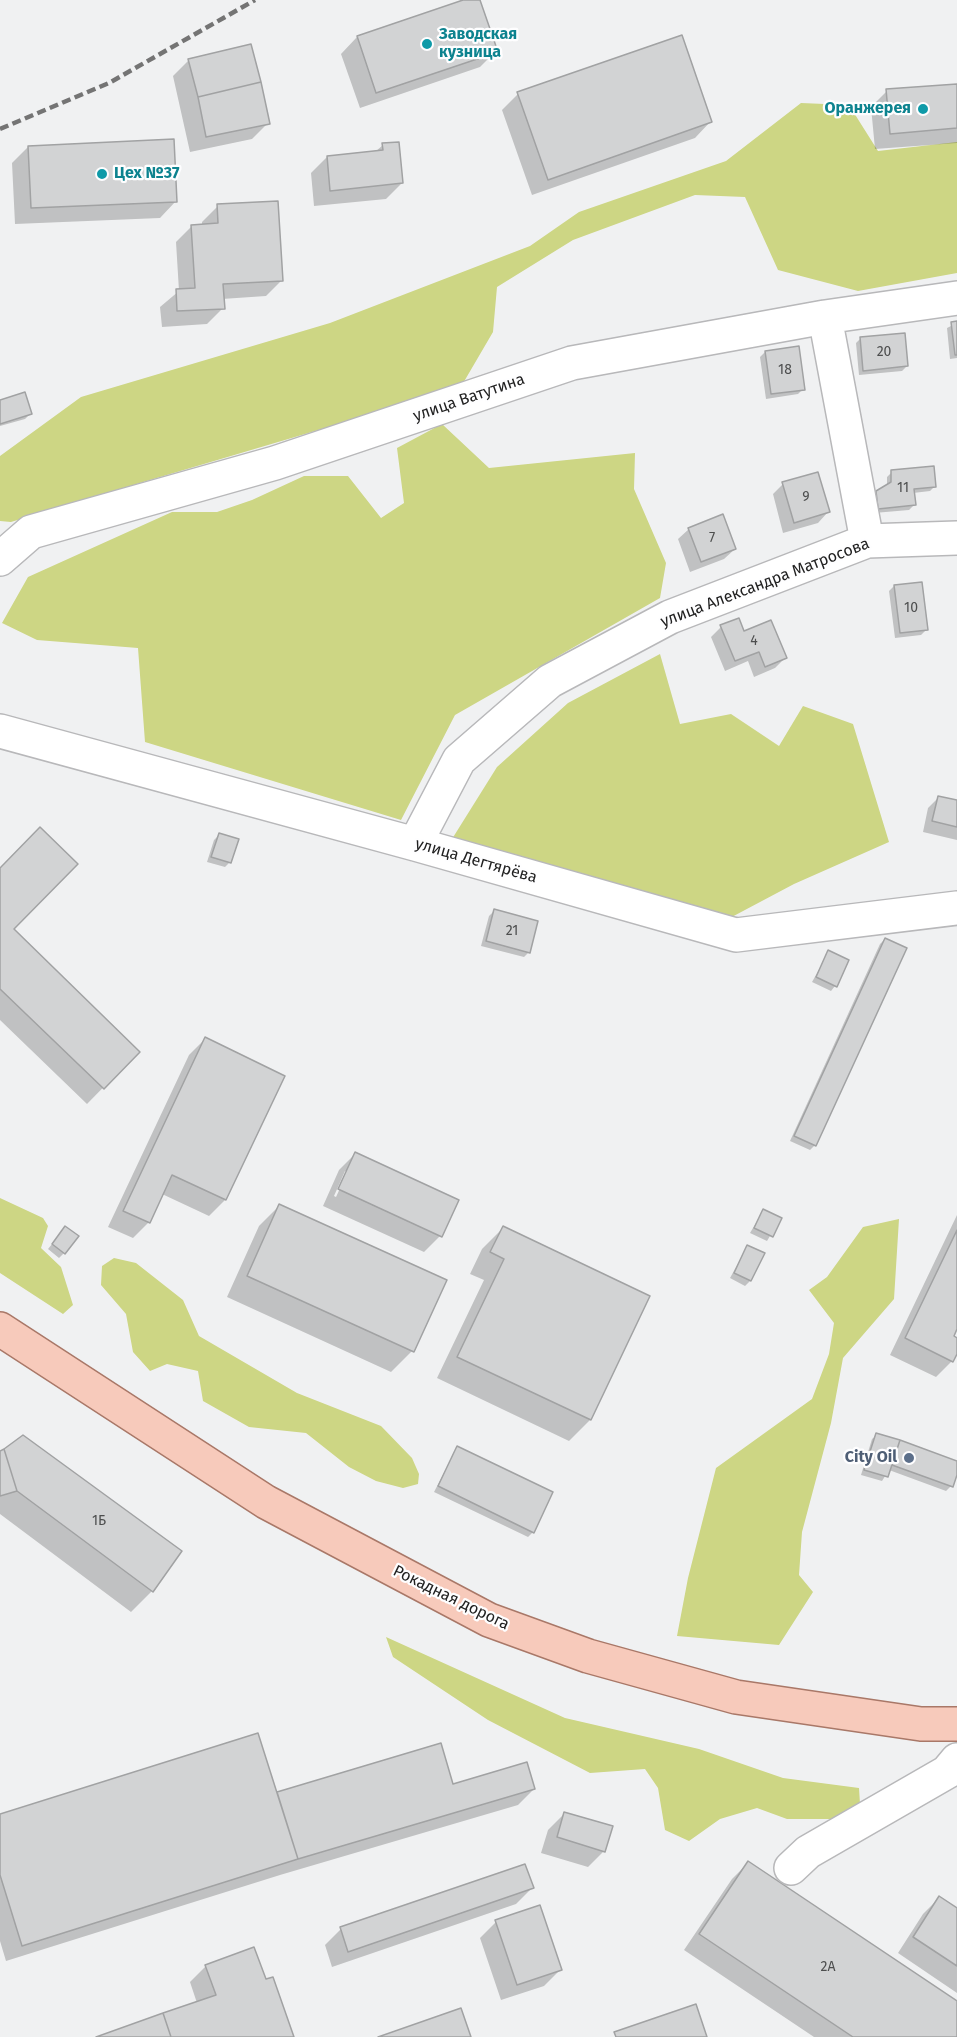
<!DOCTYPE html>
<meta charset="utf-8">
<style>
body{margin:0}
canvas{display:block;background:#f0f1f2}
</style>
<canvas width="957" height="2037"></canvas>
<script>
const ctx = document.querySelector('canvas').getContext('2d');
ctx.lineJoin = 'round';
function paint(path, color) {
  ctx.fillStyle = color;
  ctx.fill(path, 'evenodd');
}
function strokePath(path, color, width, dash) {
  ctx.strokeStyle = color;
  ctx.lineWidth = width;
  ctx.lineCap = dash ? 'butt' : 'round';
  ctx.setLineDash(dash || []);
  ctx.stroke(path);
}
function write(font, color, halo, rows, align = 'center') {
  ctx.font = font + ' "Fira Sans",sans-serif';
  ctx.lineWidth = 4.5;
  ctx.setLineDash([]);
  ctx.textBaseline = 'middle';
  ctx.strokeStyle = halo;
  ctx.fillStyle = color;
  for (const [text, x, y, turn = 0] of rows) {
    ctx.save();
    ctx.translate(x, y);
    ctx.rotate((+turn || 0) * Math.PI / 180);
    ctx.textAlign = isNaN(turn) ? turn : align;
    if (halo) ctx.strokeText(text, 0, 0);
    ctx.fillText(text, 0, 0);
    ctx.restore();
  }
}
paint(new Path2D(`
 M801 103 849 105 878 151 957 142V273L858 291 778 270 745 197 695 195 573 240 497 287 493 332 462 385C313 434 161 475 11 522L0 521V456L81 397 330 323 530 246 579 212 726 161Z
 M442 424 489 468 635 453 634 489 666 563 660 598 455 715 401 820 145 742 138 648 37 640 2 623 28 577 172 512H217L252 500 304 476H348L381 518 404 503 397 448Z
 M660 654 680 724 731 714 779 746 803 706 853 724 889 842 794 884 728 919 452 839 497 767 568 703Z
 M0 1198 43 1218 48 1226 41 1248 61 1267 73 1305 63 1314 0 1273Z
 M899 1219 894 1299 843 1358 831 1423 802 1532 799 1575 813 1592 779 1645 677 1636 688 1578 716 1468 812 1399 829 1354 834 1323 809 1290 827 1277 863 1227Z
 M114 1258 136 1263 183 1300 199 1336 297 1393 381 1426 412 1458 419 1474 418 1484 403 1488 376 1481 349 1467 306 1433 249 1427 203 1401 198 1371 167 1364 150 1371 133 1352 126 1314 101 1285 102 1266Z
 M386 1637 565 1718 699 1749 783 1778 859 1788 860 1804 832 1819H787L757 1808 720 1819 689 1841 665 1830 658 1788 645 1769 590 1773 488 1720 393 1657Z`), '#cdd684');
paint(new Path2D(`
 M468 0H479L496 51 480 67 360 108 341 54 357 37Z
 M189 60 268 123 252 139 190 152 173 76Z
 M957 86V143L875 149 871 107 887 91Z
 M518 94 711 121 695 138 532 195 502 110Z
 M383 145 402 183 386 199 314 206 311 173 327 157 375 152Z
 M28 147 176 201 160 218 15 224 12 163Z
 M218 206 282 280 266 296 222 299 223 308 207 324 162 327 160 307 179 291 176 242 192 226H202V222Z
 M957 323V358L950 359 947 328Z
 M861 338 907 366 902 371 859 375 856 343Z
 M765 352 803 389 798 394 766 399 760 357Z
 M0 401 30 414 25 419 0 426Z
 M892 472 935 486 930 491 913 493 914 505 909 510 874 513 872 498 887 486V477Z
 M783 484 828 512 818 523 783 533 773 494Z
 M689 529 735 549 724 559 690 572 678 539Z
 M894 586 926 630 921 635 895 638 889 591Z
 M721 627 743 633 785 658 775 668 754 677 748 661 725 671 711 637Z
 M939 797 957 801V840L923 832 928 808Z
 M219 835 229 863 225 867 207 862 214 840Z
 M0 870 12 929 138 1052 87 1104 0 1020Z
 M494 911 529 952 524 957 481 946 489 916Z
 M885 939 815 1145 810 1150 790 1141 880 944Z
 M829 952 835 986 831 991 812 982Z
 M205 1039 225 1200 209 1216 162 1194 149 1222 133 1238 108 1227 189 1055Z
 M355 1154 457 1201 440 1236 424 1252 323 1206 339 1170ZM345 1171H348L336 1197 334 1196Z
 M280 1205 445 1281 412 1351 391 1372 227 1297 259 1226Z
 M763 1211 780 1219 767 1241 750 1233Z
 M957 1215V1325L952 1337 957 1339V1350L952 1361 936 1377 890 1355Z
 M503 1228 648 1297 590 1420 569 1441 437 1378 484 1280 470 1274 482 1249Z
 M61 1233 64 1253 59 1258 48 1249Z
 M747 1247 750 1281 745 1286 730 1278Z
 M877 1435 957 1462 951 1486 946 1491 889 1470 882 1481 861 1475 872 1439Z
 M457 1448 533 1532 528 1537 434 1492Z
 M0 1452 152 1591 131 1612 0 1514Z
 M440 1745 452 1786 534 1789 518 1805 280 1875 6 1961 0 1941V1816L276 1793Z
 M564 1814 604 1851 588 1867 541 1853 548 1830Z
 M748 1863 957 2003V2037H814L684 1950 732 1879Z
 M532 1888 516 1904 332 1967 325 1945 341 1929Z
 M939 1898 957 1910V1993L898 1953 923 1914Z
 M496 1922 560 1970 544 1986 501 2000 480 1938Z
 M206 1966 265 1981 293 2037H100L197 2003 190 1982Z`), '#0003');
const building = new Path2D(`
 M463 0H480L498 52 376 93 357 36Z
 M682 35 712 122 548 180 517 92Z
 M251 44 261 82 198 97 188 59Z
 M261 82 270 124 206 137 198 97Z
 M957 84V128L890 134 886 89Z
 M174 139 177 202 31 208 28 146Z
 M399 142 403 183 330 191 327 156 383 150 382 143Z
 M278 201 283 281 223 284 225 309 177 311 176 289 195 288 191 225 218 223 217 204Z
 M957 321V355H955L951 322Z
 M905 333 908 366 863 371 860 337Z
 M799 346 805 390 771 394 765 351Z
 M25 392 32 414 0 424V400Z
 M934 466 936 487 914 489 916 505 878 509 876 491 891 482V470Z
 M818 472 830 512 794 523 782 482Z
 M723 514 736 549 701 562 688 528Z
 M922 582 928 630 900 633 894 585Z
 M739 618 744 631 771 620 787 658 765 667 759 652 735 661 720 625Z
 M938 796 957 800V827L932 821Z
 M40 827 78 864 14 929 140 1052 104 1089 0 989V868Z
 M219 833 239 839 231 863 211 857Z
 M494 909 538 921 530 953 486 941Z
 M885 938 907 948 816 1146 794 1136Z
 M828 950 849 960 837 987 816 977Z
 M205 1037 285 1076 226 1200 172 1175 150 1223 123 1211Z
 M355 1152 459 1200 442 1237 338 1189Z
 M279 1204 447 1280 414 1352 247 1276Z
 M763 1209 782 1218 773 1237 754 1228Z
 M65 1226 79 1236 65 1254 52 1244Z
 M503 1226 650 1296 591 1420 457 1357 504 1259 490 1252Z
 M957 1230V1329L954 1336 957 1338V1354L953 1362 905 1338Z
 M747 1245 765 1253 751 1281 734 1273Z
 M876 1433 900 1440 888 1477 864 1470Z
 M23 1435 182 1551 153 1592 17 1491 4 1449Z
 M900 1440 957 1461V1475L953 1487 892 1465Z
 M457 1446 553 1492 534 1533 438 1486Z
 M4 1449 17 1491 0 1496V1451Z
 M258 1733 298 1859 22 1946 0 1875V1814Z
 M441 1743 453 1784 527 1762 535 1789 298 1859 277 1792Z
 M564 1812 613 1826 605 1852 557 1837Z
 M748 1861 957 2001V2037H853L699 1934Z
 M525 1864 534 1888 348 1952 340 1927Z
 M939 1896 957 1908V1966L913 1937Z
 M540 1905 562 1970 517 1985 495 1920Z
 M254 1947 266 1979 273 1977 294 2037H171L163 2013 216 1995 205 1965Z
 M696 2004 707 2037H616L614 2032Z
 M461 2008 471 2037H378Z
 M163 2013 171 2037H96Z`);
paint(building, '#d2d3d4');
strokePath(building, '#a1a2a3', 1.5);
const minor = new Path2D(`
 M825 317 867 541
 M0 559 31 532 275 463 572 363 825 317 957 298
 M0 731 415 844 736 935 957 908
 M415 844 459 760 550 681 670 617 867 541 957 538
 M791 1868 808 1852 947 1772 957 1760`);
const major = new Path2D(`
 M0 1329 266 1502 489 1620 588 1656 736 1697 921 1724H957`);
strokePath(minor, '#b8b8ba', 36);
strokePath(major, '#a97868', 36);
strokePath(minor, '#fff', 33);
strokePath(major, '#f7cabb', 33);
strokePath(new Path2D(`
 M0 129 109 83 255 0`), '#747474', 4.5, [9, 4.5]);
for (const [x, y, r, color] of [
 [427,44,6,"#0f9aa8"],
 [923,109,6,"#0f9aa8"],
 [102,174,6,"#0f9aa8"],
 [909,1458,6,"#5c6f8a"]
]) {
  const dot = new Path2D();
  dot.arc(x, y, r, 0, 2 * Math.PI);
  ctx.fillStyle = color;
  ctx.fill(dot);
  strokePath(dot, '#fefeff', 2);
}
write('14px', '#4d4e4e', null, [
 ["20",884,352],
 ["18",785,370],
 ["11",903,488],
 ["9",806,497],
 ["7",712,538],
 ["10",911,608],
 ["4",754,641],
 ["21",512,931],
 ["1Б",99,1521],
 ["2А",828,1967]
]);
write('bold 16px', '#0d838f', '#fefeff', [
 ["Заводская",439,35],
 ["кузница",439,53],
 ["Оранжерея",911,109,"right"],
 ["Цех №37",114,174]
], 'left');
write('16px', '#212121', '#fefeff', [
 ["улица Ватутина",469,398,-19],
 ["улица Александра Матросова",765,583,-21],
 ["улица Дегтярёва",476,861,16],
 ["Рокадная дорога",451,1598,26]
]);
write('bold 16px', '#4e5e75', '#fefeff', [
 ["City Oil",897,1458]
], 'right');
</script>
